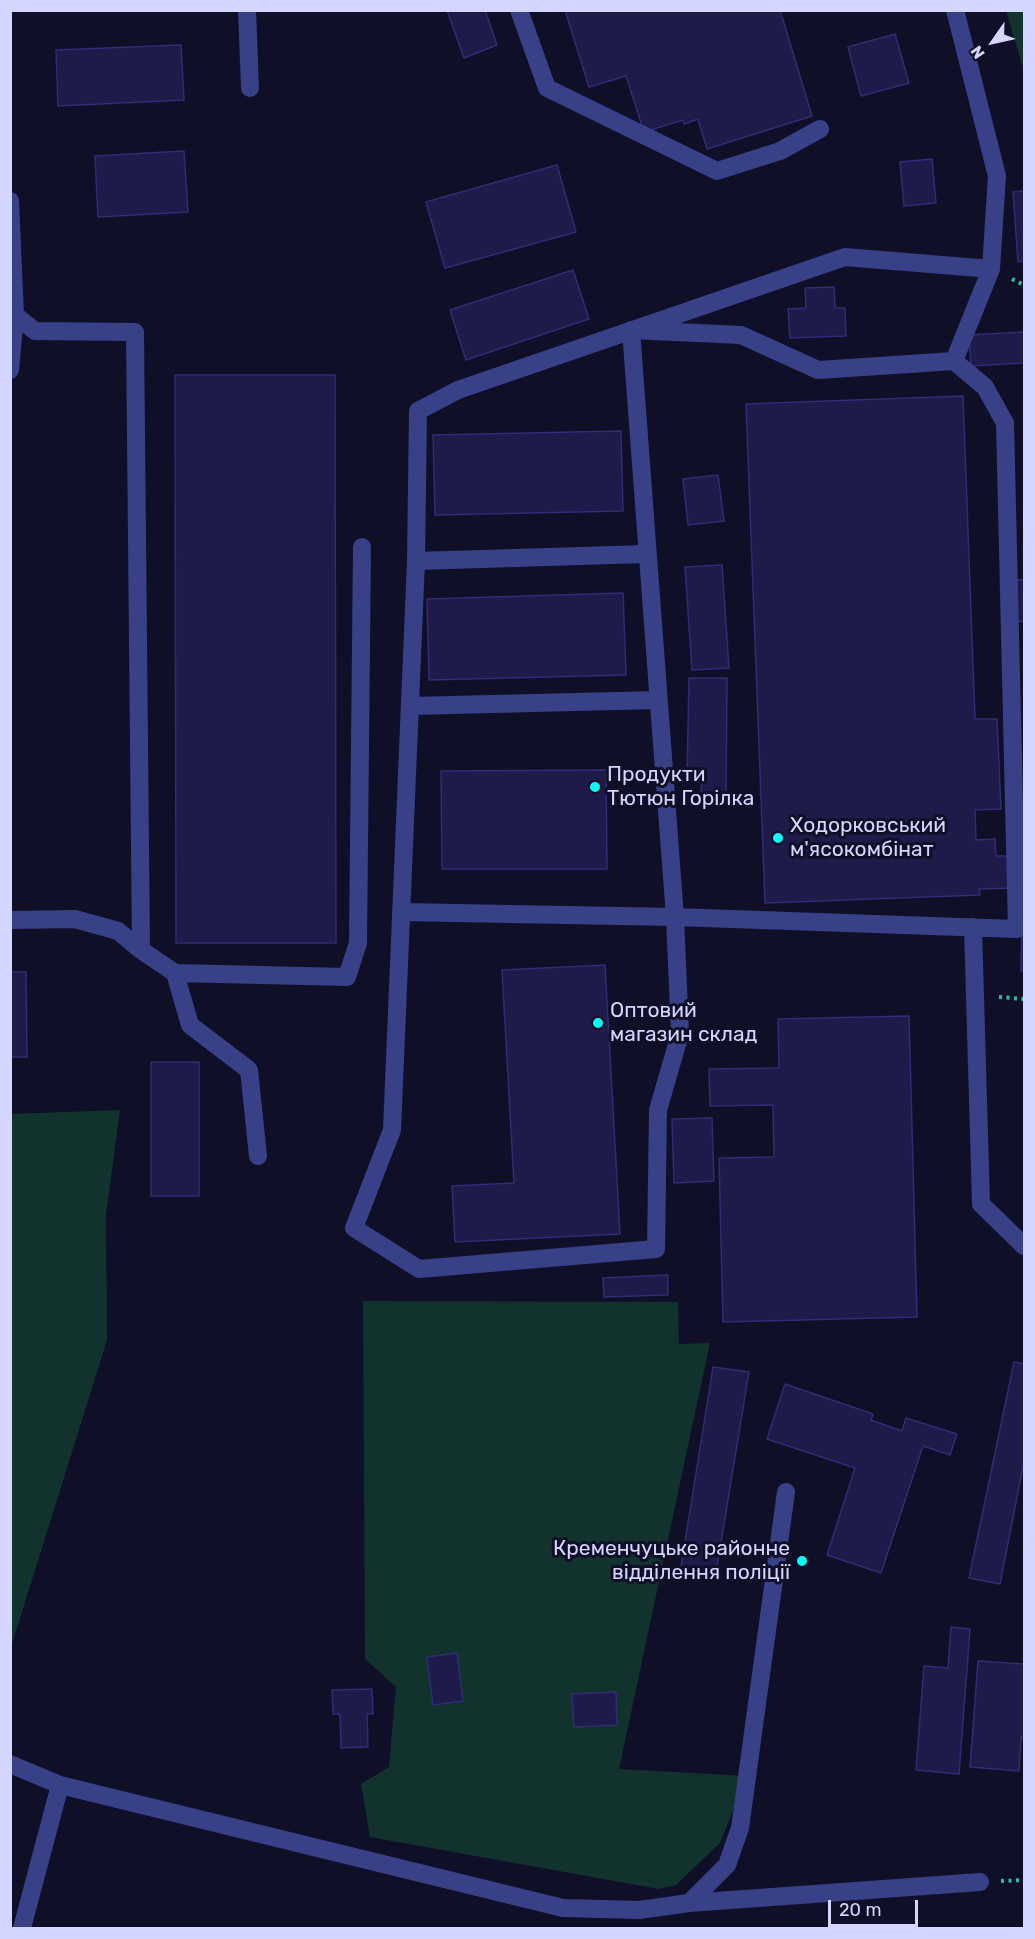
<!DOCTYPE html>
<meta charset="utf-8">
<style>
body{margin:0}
#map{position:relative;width:1035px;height:1939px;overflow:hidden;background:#100f28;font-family:Rubik,sans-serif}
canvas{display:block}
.frame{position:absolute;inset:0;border:12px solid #d5d6ff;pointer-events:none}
.north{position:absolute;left:963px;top:12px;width:60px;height:60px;-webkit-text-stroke:4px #100f28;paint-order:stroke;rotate:236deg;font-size:16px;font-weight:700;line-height:24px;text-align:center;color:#d5d6ff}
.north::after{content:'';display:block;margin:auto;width:21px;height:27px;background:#d5d6ff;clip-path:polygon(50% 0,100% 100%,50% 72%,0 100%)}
.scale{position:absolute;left:828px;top:1900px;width:90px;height:27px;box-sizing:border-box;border:3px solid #d5d6ff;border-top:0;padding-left:8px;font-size:18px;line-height:21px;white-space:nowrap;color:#d5d6ff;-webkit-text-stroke:4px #100f28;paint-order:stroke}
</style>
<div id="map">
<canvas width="1035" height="1939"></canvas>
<div class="frame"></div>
<div class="north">N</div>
<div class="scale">20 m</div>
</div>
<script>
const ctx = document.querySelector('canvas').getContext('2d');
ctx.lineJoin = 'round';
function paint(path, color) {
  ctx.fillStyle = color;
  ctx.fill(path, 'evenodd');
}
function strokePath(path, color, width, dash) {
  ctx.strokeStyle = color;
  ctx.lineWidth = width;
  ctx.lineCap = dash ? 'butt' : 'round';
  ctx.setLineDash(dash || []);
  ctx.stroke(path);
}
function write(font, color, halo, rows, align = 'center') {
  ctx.font = font + ' Rubik,sans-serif';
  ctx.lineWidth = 6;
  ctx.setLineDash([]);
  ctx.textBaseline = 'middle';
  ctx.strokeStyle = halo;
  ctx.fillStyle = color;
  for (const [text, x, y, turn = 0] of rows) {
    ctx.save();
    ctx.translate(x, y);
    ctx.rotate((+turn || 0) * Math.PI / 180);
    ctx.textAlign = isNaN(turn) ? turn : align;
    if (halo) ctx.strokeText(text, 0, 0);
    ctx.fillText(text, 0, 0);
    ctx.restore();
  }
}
paint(new Path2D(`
 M1006 11H1024V71Z
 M120 1110 106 1215 107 1340 11 1647V1114Z
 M363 1301 678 1302 679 1344 710 1343 619 1769 747 1776 720 1843 676 1885 659 1889 370 1837 361 1784 389 1767 396 1687 365 1659Z`), '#12322d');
const building = new Path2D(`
 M447 10H485L497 45 464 58Z
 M565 10H780L812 116 707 149 698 119 684 124 683 120 644 132 626 76 589 87Z
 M895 34 909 83 861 96 848 47Z
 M181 45 184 100 58 106 56 50Z
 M184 151 188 212 98 217 95 156Z
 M932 159 936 203 904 206 900 162Z
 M557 165 576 232 445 268 426 202Z
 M1024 191V261L1018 262 1013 192Z
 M573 270 589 319 466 360 450 310Z
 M834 287 835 308H845L846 336 790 338 788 309 806 308 805 288Z
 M1024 332V363L971 366 969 335Z
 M175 375H335L336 943H176Z
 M963 396 975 719H997L1001 809 975 810 976 840 995 839 996 856H1009L1011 888 979 889 980 895 765 903 746 404Z
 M621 431 623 511 435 515 433 435Z
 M718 475 724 521 688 525 683 479Z
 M722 565 729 668 692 670 685 567Z
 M1014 580H1024V621L1017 622Z
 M623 593 626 675 429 680 427 599Z
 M689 678H727L726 792H701L702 778H687Z
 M606 770 607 869H442L441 771Z
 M1022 926H1024V971H1021Z
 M605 965 620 1234 455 1242 452 1186 514 1183 502 970Z
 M10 972H26L27 1057H10Z
 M909 1016 917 1317 723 1322 719 1158 774 1157 773 1105 710 1106 709 1069 779 1068 778 1019Z
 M151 1062H199V1196H151Z
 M712 1118 714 1181 674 1183 672 1119Z
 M668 1275V1295L604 1297 603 1278Z
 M1014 1362 1024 1364V1461L1000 1584 969 1578Z
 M713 1367 749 1372 715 1579 680 1573Z
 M785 1384 873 1414 871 1420 902 1431 906 1418 957 1434 950 1455 923 1446 881 1573 827 1555 855 1468 767 1439Z
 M951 1627 970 1629 959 1774 916 1770 924 1666 948 1668Z
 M457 1653 463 1701 433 1705 427 1657Z
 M978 1661 1024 1664V1738L1021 1737 1019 1771 970 1767Z
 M372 1689 373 1714H367L368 1747 341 1748 340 1714H333L332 1690Z
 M616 1692 617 1725 574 1727 572 1694Z`);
paint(building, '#1e1a49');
strokePath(building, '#312c76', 1.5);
strokePath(new Path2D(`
 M1012 279 1024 285
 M999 997 1024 999
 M1001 1881 1024 1880`), '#2cbda1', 4, [3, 4.5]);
strokePath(new Path2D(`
 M247 10 250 88
 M519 10 547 88 717 171 780 151 820 129
 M10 201 15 315 35 331 135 332 141 950 175 973 347 977 358 943 362 547
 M10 370 15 315
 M646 554 416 561 392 1130 354 1228 419 1269 656 1249 658 1110 680 1034 675 917 631 330 741 335 818 370 954 361 991 269 997 176 955 10
 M416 561 418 411 458 390 845 257 991 269
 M410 706 658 700
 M401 912 675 917 1017 929 1005 423 985 387 954 361
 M10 920 75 919 118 931 141 950
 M973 927 981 1204 1024 1246
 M175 973 190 1025 249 1070 258 1156
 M10 1764 60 1785 563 1908 639 1910 689 1903 727 1865 740 1828 786 1492
 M689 1903 980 1882
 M22 1928 60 1785`), '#384088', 18);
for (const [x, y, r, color] of [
 [595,787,6,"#01fff8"],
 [778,838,6,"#01fff8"],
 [598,1023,6,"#01fff8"],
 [802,1561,6,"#01fff8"]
]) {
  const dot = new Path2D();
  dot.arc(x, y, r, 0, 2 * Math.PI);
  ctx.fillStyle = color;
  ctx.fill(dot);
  strokePath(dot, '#100f28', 2);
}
write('21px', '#d5d6ff', '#100f28', [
 ["Продукти",607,775],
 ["Тютюн Горілка",607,799],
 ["Ходорковський",790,826],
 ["м'ясокомбінат",790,850],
 ["Оптовий",610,1011],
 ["магазин склад",610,1035],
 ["Кременчуцьке районне",790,1549,"right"],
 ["відділення поліції",790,1573,"right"]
], 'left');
</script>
